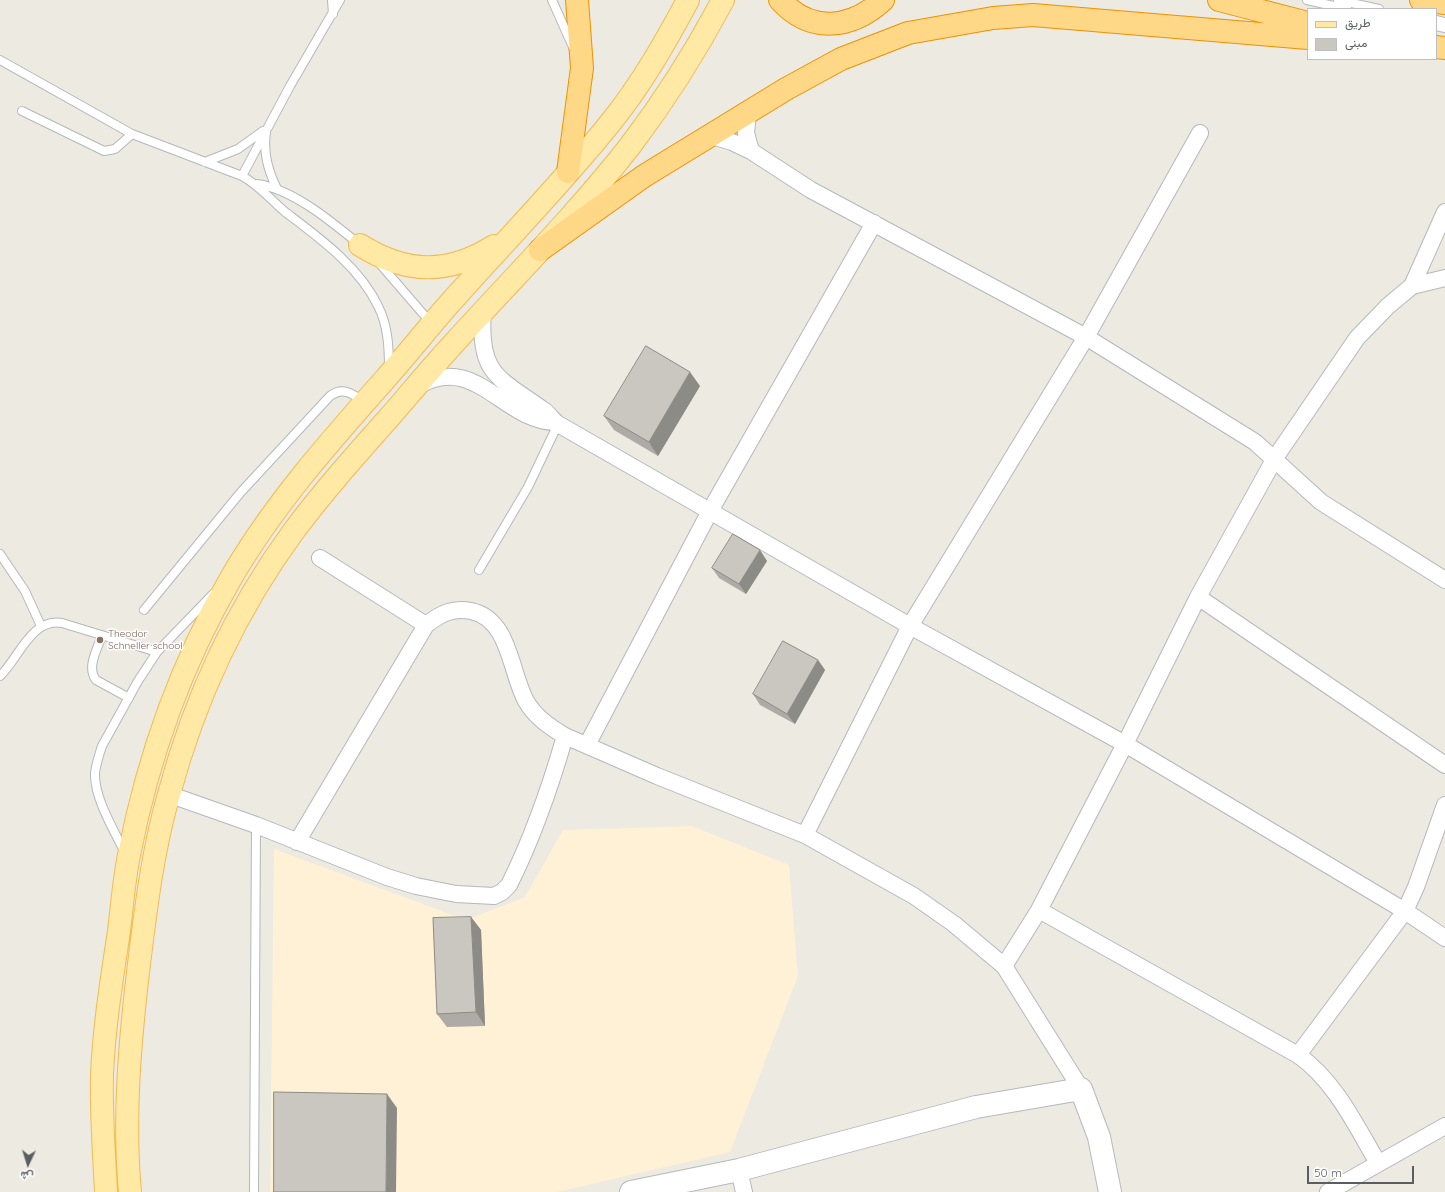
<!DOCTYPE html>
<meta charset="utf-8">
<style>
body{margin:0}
#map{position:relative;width:1445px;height:1192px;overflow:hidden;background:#edeae1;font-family:Quicksand,Vazirmatn,sans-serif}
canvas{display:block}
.legend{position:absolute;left:1307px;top:8px;width:130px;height:52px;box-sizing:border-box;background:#fff;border:1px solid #bdbfc0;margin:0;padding:5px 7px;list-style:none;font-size:12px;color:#5a5e62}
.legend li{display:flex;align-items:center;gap:8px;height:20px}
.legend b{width:20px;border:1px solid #bdbfc0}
.north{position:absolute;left:8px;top:1144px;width:40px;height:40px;-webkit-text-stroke:3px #fff;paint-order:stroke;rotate:184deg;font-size:11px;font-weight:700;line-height:16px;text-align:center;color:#5a5e62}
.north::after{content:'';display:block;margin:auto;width:14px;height:18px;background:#5a5e62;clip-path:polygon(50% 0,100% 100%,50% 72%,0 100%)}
.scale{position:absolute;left:1307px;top:1166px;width:107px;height:18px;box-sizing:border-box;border:2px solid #5a5e62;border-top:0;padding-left:5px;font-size:12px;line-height:14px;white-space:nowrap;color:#5a5e62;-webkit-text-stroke:3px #fff;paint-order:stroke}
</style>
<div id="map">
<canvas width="1445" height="1192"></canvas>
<ul class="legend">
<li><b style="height:5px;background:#ffe9a4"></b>طريق</li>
<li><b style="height:11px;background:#cac6c0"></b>مبنى</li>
</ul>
<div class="north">ش</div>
<div class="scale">50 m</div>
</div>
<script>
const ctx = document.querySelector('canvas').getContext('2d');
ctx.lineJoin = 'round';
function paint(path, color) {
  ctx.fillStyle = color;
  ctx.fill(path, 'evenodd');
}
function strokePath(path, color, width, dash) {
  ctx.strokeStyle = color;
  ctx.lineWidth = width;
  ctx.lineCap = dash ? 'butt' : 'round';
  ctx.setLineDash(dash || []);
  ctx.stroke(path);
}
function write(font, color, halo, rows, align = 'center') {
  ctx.font = font + ' Quicksand,sans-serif';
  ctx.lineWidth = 3;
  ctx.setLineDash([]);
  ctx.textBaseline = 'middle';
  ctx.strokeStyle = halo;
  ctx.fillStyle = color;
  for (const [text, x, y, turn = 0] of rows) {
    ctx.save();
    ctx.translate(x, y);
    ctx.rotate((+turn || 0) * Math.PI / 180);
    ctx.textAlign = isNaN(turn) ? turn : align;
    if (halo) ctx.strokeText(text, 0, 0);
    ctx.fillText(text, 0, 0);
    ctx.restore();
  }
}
paint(new Path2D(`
 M692 826 789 865 798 976 730 1152 557 1192H270L274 849 466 920 525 897 563 830Z`), '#fef1d5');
const lane = new Path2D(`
 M332 0 333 14
 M552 0 573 47
 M1307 0 1347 9
 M1338 0 1379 9
 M1436 20 1445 22
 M1436 26 1445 28
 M0 60 132 134 242 176C259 185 270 199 284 211 318 237 359 266 378 306 388 325 389 348 389 369
 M22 111 104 151 115 149 132 134
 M266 132C263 153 268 170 277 189
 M205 162 238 149 263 131
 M242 176 290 86 340 0
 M257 184C293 189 332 222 360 245
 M380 264 431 323
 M0 554 25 591 41 626
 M479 570 528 487 558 424
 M144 610 241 492 330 396C343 386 353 394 364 402
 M102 635C98 648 86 667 96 680L129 698
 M0 676C19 658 31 618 62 623L157 652
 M125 853C114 830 94 798 95 773 96 764 99 755 102 746L138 681 157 652 214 593
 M254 1192 256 825`);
const street = new Path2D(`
 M748 114 746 133 751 151
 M712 136 732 142 751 151 811 190 1086 337 1255 442 1321 502 1445 580
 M1412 286 1445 212
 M483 312C478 373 498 378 542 409 549 413 552 420 558 424L910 626 1125 744 1405 911 1445 938
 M418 386C475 352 503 421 555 422
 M320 558 426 625
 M1198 597 1445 765
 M587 745 710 511 874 223
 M168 794 256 825 387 877 416 886 456 894 494 896 502 892 509 885C533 837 550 788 565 736
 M805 835 910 626 1086 337 1200 133
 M297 842 426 625C440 614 453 607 471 611 510 619 510 672 526 701 535 717 550 727 565 736L657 776 805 835 914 896 954 924 1004 966 1081 1089
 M1039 910 1298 1055C1335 1081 1355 1124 1378 1163
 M1004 966 1039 910 1125 744 1198 597 1275 458 1357 338 1388 306 1412 286 1445 278
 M1298 1055 1405 911 1416 887 1445 805
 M739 1170 744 1192
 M1328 1192 1445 1126`);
const secondary = new Path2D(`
 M631 1192 739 1170 976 1107 1081 1089 1099 1137 1110 1192`);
const primary = new Path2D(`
 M360 245C406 274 448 275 494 246
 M106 1192C104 1153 101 1114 102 1075 104 1026 112 978 119 931 122 906 124 880 129 855 148 757 181 664 231 578 274 504 331 440 387 377 412 349 434 320 459 293 510 236 563 182 611 122 641 85 665 43 688 0
 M130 1192C123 1116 130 1040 139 964 146 907 153 849 169 794 194 701 236 610 293 532 322 493 354 457 386 421 409 395 431 368 455 342 513 278 576 215 630 146 665 100 696 51 723 0`);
const highway = new Path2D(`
 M780 0C811 34 851 29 883 0
 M1219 0 1308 23
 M1421 0 1445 3
 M1436 47 1445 48
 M568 172 582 68 577 0
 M540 250 644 176 786 89 841 59 908 33 993 18 1033 15 1308 38`);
strokePath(lane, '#b4b8bc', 10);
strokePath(street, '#b4b8bc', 18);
strokePath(secondary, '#b5b9be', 24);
strokePath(primary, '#f3ba54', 24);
strokePath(highway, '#ee9100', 24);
strokePath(lane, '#fff', 8);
strokePath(street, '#fff', 16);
strokePath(secondary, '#fff', 22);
strokePath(primary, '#ffe9a4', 22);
strokePath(highway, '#fed787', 22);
paint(new Path2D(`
 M700 386 658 456 614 430 604 416Z
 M767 561 746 594 719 578 712 568Z
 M818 660 825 670 795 724 760 705 753 694Z
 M471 917 481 930 485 1026 447 1027 437 1014Z`), '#aeaaa5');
paint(new Path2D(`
 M690 372 700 386 658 456 649 442Z
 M760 550 767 561 746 594 739 584Z
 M818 660 825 670 795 724 787 714Z
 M471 917 481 930 485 1026 476 1012Z
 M387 1094 397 1108 396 1192H386Z`), '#8d8b86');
const building = new Path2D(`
 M646 346 690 372 649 442 604 416Z
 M733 534 760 550 739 584 712 568Z
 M783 641 818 660 787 714 753 694Z
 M471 917 476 1012 437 1014 433 918Z
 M274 1092 387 1094 386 1192H274Z`);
paint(building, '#cac6c0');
strokePath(building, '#8d8b86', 1);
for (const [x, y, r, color] of [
 [100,640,4,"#8d6e63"]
]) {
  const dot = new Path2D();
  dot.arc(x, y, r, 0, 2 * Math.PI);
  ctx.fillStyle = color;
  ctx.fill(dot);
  strokePath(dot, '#fff', 1.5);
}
write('10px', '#785e54', '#fff', [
 ["Theodor",108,634],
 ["Schneller school",108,646]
], 'left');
</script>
